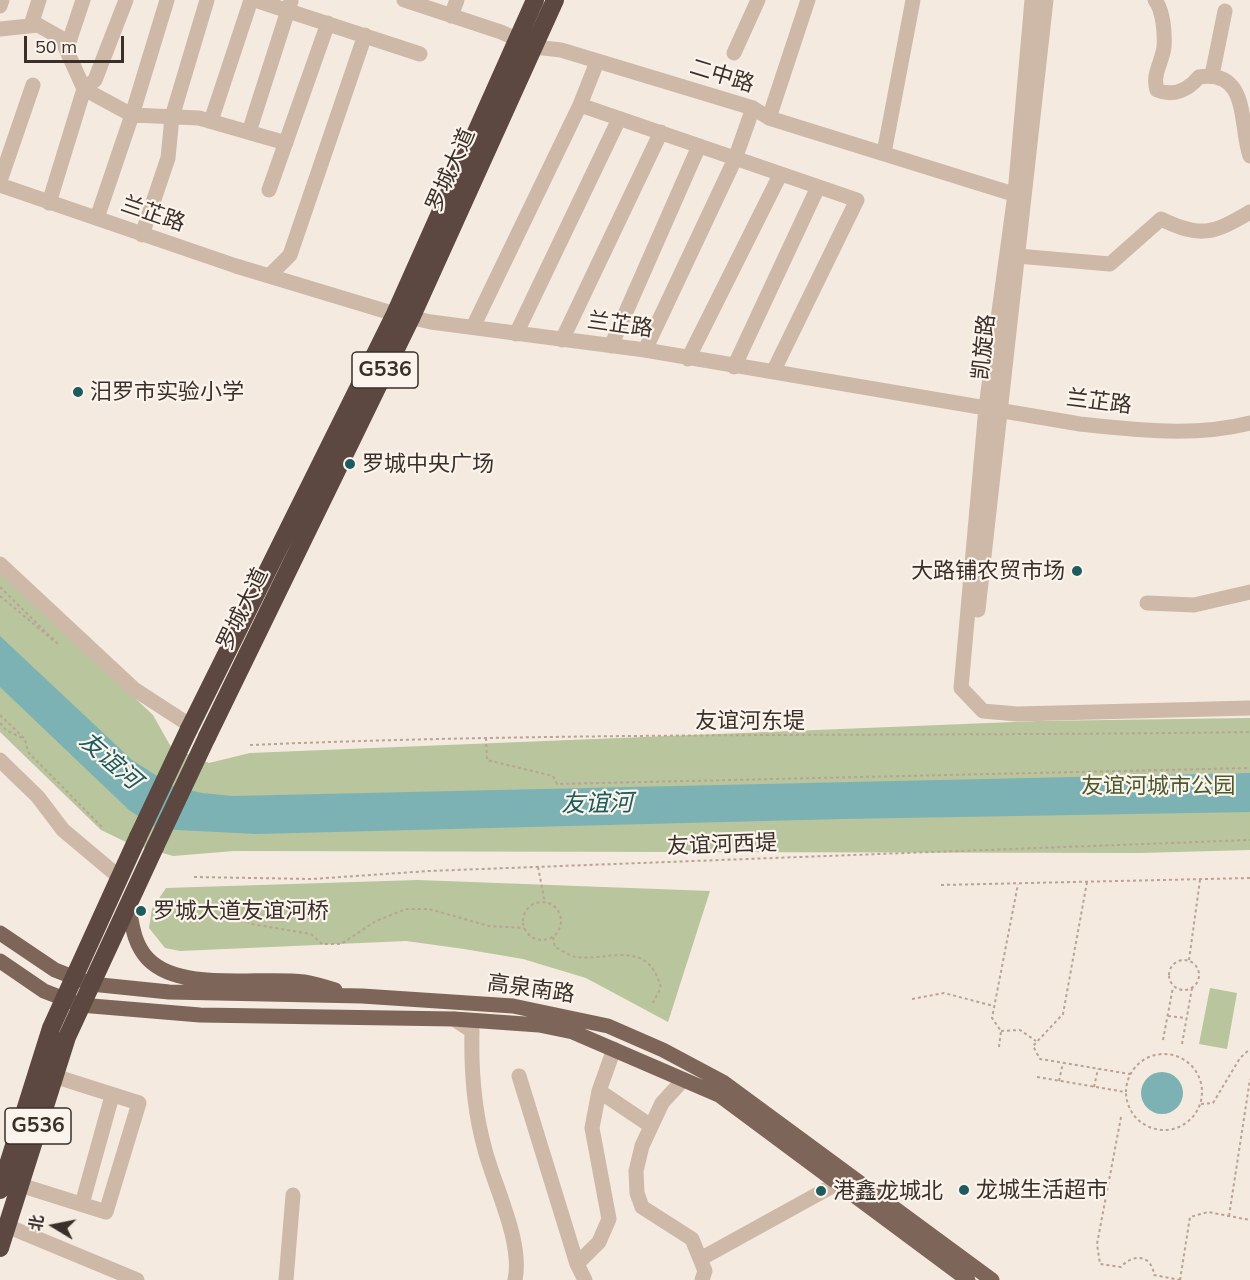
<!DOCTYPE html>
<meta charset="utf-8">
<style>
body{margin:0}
#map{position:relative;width:1250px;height:1280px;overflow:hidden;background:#f4eadf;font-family:Mulish,"Noto Sans SC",sans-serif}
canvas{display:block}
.north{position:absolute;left:24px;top:1196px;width:60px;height:60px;-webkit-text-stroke:4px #fbf4ec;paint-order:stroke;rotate:280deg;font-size:16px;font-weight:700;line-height:24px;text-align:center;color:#3a2f29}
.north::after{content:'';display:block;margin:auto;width:21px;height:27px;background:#3a2f29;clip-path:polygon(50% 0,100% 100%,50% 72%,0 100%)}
.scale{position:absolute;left:24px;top:36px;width:100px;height:27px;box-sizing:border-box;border:3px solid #3a2f29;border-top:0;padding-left:8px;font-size:18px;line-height:21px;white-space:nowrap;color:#3a2f29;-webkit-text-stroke:4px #fbf4ec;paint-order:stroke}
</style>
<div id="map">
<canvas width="1250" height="1280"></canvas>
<div class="north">北</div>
<div class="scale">50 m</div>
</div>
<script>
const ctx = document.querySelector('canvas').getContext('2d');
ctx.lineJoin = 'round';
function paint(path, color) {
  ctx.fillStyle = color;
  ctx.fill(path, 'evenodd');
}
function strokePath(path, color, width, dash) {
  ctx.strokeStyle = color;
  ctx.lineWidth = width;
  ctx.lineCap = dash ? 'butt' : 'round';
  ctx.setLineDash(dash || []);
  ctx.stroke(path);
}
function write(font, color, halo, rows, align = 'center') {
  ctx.font = font + ' Mulish,"Noto Sans SC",sans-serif';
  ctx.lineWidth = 4.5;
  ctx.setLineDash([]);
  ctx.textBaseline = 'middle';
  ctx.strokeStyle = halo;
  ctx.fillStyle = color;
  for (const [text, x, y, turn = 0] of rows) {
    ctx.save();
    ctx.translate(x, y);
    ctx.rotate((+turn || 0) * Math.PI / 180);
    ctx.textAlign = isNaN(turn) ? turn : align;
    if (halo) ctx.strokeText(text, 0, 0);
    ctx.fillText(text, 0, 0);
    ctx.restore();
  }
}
paint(new Path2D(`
 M0 572 153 715 171 747 209 763 250 753 1038 721 1250 718V850L1139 853 234 851 173 856 128 843 101 830 0 732Z
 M418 880 710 891 668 1022 586 978 523 959 464 949 406 941 180 951 165 948 149 928 152 909 166 888Z
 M1210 988 1237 993 1227 1049 1199 1044Z`), '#b8c59d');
paint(new Path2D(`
 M0 636 132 760 173 786 202 793 233 796 1250 773V812L842 819 256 834 158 829 129 810 0 687Z
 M1141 1093a21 21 0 1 1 42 0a21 21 0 1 1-42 0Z`), '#7cb2b3');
strokePath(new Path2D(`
 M0 587 58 644
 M0 596 54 641
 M0 715 25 739 28 752 103 828
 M0 723 6 730 22 738
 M486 738 487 760 553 776 557 784 1250 768
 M250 745C583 731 917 737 1250 732
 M538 867 545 903
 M194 877 312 879 429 871 1250 840
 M1087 882 1063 1014 1033 1046 1040 1059 1130 1074
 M941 885 1250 878
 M523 921a19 19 0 1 1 38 0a19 19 0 1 1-38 0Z
 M205 915 234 917 252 924 311 934 322 944H341L376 921 406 909H429L489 926 524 928
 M553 937 555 947C562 950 569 956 576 957 610 961 648 938 661 988L652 1004
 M1169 975a15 15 0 1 1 30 0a15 15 0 1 1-30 0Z
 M1189 960 1200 880
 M912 999 944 993 994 1006
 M1168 1016 1186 1018
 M1001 1031 1020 1030 1036 1041
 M1163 1040 1173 987
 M1182 1044 1192 988
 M999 1047 1001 1031 992 1018 1018 884
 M1126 1092a38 38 0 1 1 76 0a38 38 0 1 1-76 0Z
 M1037 1077 1125 1092
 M1059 1081 1063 1063
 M1094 1087 1098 1069
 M1201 1104 1213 1103 1240 1058 1250 1049
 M1121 1117 1097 1244 1100 1264 1121 1267C1133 1253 1152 1255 1154 1275L1180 1280
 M1229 1216 1250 1079
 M1180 1280 1190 1217 1208 1212 1250 1220`), '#baa393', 2, [3, 3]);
strokePath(new Path2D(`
 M255 0 420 54
 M404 0 501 32 534 47 561 50 753 108 769 118 1023 197
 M1032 0 1015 194 986 407 961 688 983 711 1017 714 1250 708
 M1155 0C1163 10 1165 33 1164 47 1162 63 1152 74 1157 90 1173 97 1188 90 1199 77 1250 69 1239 125 1250 156
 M0 6 2 0
 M451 16 457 0
 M31 25 39 0
 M0 29 38 25 61 38 84 89 132 115 199 118 286 143
 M67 48 83 0
 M734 53 758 0
 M1212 75 1225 11
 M580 105 857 200 773 372
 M769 118 808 0
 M211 121 251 0
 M249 132 291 1
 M884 153 913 0
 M0 181 33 85
 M0 185 236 266 395 314 431 322 645 350 1080 424C1135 430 1196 437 1250 423
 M269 190 328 23
 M49 203 84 89 95 80 126 0
 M97 218 132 115 167 0
 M142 235 168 158 172 117 207 0
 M1017 256 1110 264 1161 219C1200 238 1213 234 1250 212
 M269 276 290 255 365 35
 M473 327 580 105 597 62
 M516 334 619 119
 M562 340 661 132
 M611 346 699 146
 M645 350 735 159 753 108
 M688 359 780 175
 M734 367 818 187
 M0 564 134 689 191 726
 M1147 603 1194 605 1250 592
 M978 610 1046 0
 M0 760 38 797 63 830 119 877
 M454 1019 472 1031C471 1071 474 1111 485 1150 495 1188 523 1242 515 1280
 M519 1076 577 1264 585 1280
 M683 1080 662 1103 642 1146 636 1171 637 1193 642 1207 692 1239 705 1271 702 1280
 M599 1091 651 1126
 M20 1185 106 1212 139 1103 54 1076
 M82 1204 112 1096
 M7 1226 137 1280
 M702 1258 838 1183
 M577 1264 599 1242 609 1219 592 1128 599 1091 614 1049
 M286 1280 293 1195`), '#ceb9a9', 15);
strokePath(new Path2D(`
 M128 903C132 923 133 943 148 959 181 993 260 976 304 982 315 984 325 987 335 990
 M0 933 55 970 91 984 169 992 362 996 513 1006 608 1026 663 1050 723 1082 992 1280
 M0 961 44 991 80 1005 200 1015 454 1019 539 1025 573 1032 719 1095 968 1280`), '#7d655a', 15);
strokePath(new Path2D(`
 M189 729 395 314 535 0
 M207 737 412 316 555 0
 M0 1190 51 1028 138 837
 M0 1248 67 1037 155 847`), '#5c4840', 18);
strokePath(new Path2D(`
 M138 837 189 729
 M155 847 207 737`), '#5c4840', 18);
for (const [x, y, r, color] of [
 [78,392,6,"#1c5c5f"],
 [350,464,6,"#1c5c5f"],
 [1077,571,6,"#1c5c5f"],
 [141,911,6,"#1c5c5f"],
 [964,1190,6,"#1c5c5f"],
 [821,1191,6,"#1c5c5f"]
]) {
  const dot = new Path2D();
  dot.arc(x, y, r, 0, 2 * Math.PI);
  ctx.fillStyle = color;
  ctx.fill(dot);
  strokePath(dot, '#fbf4ec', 2);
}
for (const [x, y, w] of [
 [385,370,66],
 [38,1126,66]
]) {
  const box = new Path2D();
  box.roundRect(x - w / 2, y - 18, w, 36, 4.5);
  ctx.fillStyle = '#fbf4ec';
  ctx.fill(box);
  strokePath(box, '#3a2f29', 1.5);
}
write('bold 21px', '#3a2f29', null, [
 ["G536",385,370],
 ["G536",38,1126]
]);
write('22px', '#3a2f29', '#fbf4ec', [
 ["二中路",722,76,17],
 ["罗城大道",451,170,-66],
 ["兰芷路",153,214,19],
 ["兰芷路",620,325,8],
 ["凯旋路",984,347,-84],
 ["兰芷路",1099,402,7],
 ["罗城大道",243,609,-64],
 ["友谊河东堤",750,721],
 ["友谊河西堤",722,845,-2],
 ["高泉南路",531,989,8]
]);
write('22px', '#3a2f29', '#fbf4ec', [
 ["汨罗市实验小学",90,392],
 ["罗城中央广场",362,464],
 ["大路铺农贸市场",1065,571,"right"],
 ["罗城大道友谊河桥",153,911],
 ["龙城生活超市",976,1190],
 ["港鑫龙城北",833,1191]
], 'left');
write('22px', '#4a5a2c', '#fbf4ec', [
 ["友谊河城市公园",1158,786]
]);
write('italic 24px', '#1c5c5f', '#fbf4ec', [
 ["友谊河",110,761,41],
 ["友谊河",597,804,-1]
]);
</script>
